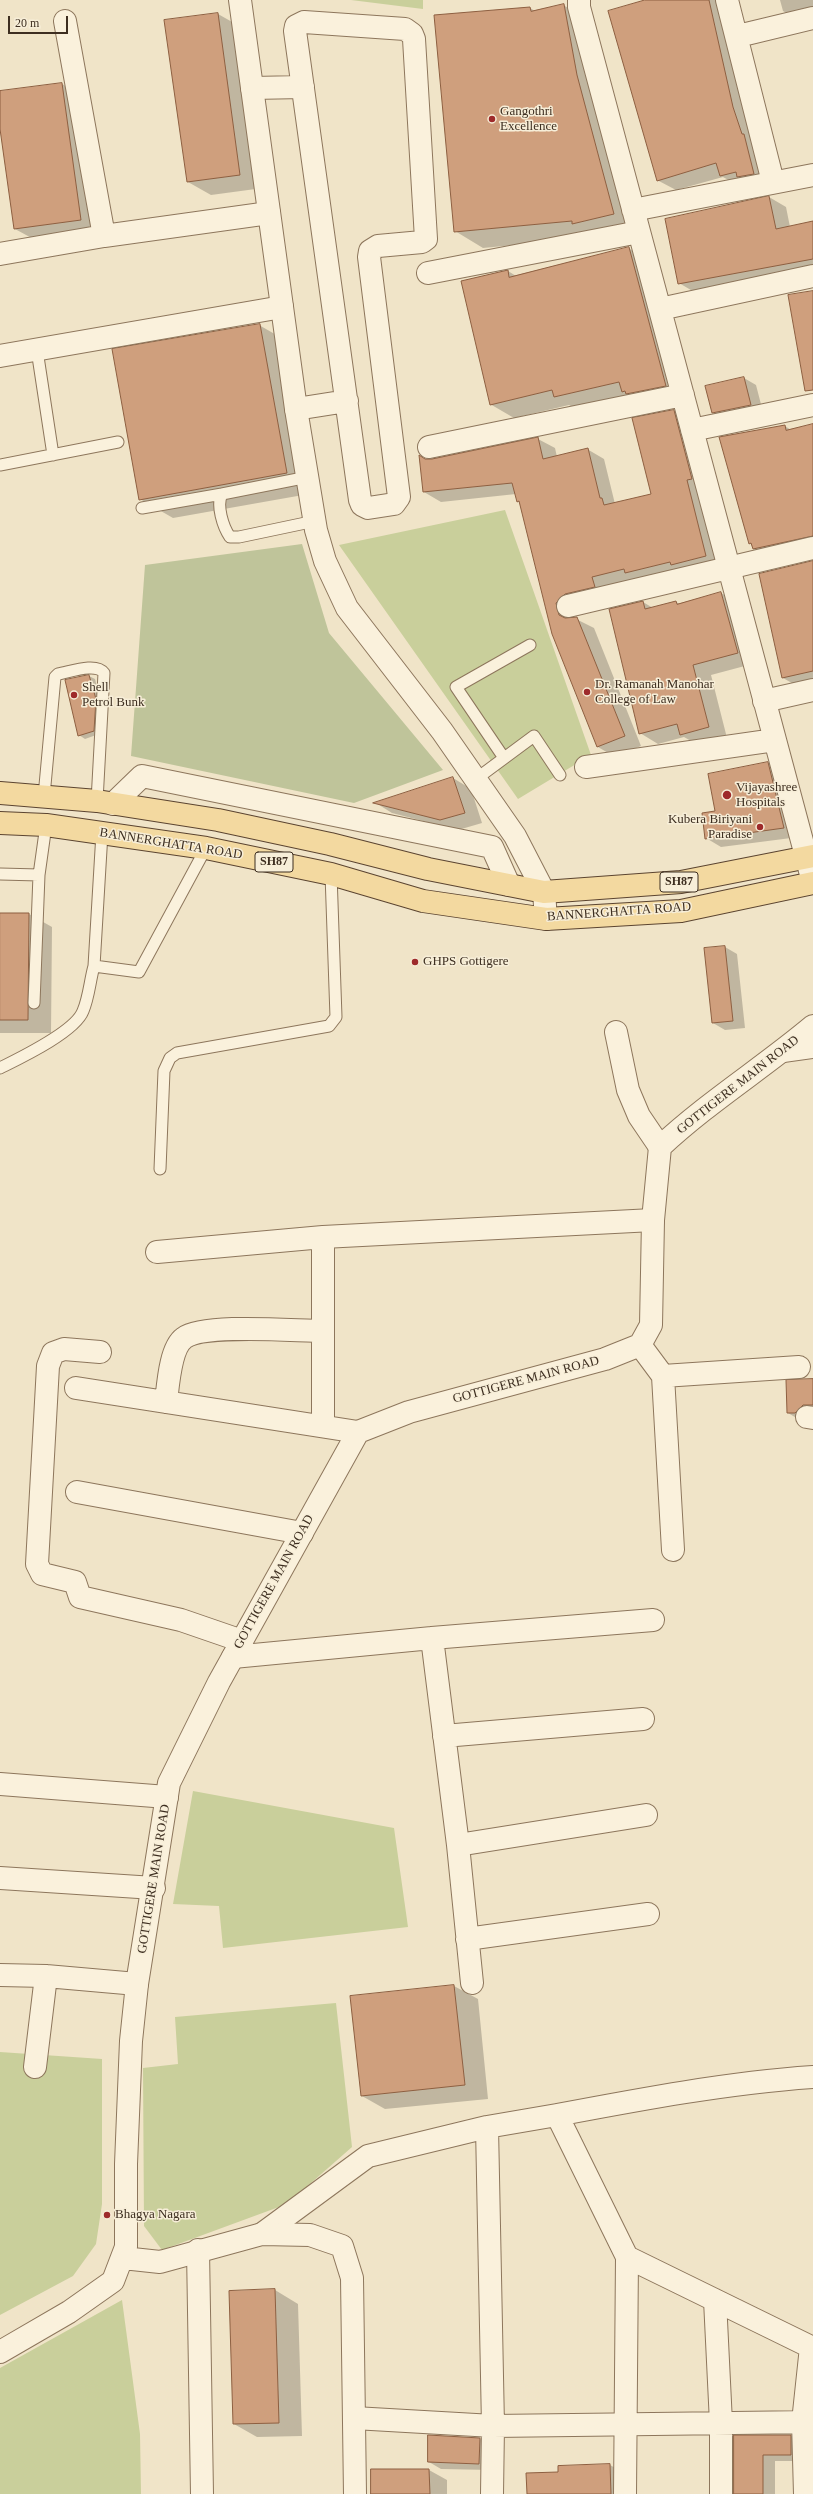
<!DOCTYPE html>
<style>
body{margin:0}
#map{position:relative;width:813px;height:2494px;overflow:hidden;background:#f0e4c8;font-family:Georgia,serif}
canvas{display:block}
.scale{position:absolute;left:8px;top:16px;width:60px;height:18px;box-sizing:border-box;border:2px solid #3d2e20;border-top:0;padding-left:5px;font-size:12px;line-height:14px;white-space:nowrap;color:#3d2e20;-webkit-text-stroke:3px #f7eed8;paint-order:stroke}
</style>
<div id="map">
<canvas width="813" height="2494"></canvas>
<div class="scale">20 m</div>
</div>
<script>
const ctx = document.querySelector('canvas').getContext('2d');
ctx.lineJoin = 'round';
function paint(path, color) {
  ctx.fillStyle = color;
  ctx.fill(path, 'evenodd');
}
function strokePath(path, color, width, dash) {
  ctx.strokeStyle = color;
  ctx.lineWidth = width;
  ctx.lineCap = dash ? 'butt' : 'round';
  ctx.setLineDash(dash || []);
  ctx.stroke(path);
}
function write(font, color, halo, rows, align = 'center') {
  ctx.font = font + ' Georgia,serif';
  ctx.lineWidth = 3;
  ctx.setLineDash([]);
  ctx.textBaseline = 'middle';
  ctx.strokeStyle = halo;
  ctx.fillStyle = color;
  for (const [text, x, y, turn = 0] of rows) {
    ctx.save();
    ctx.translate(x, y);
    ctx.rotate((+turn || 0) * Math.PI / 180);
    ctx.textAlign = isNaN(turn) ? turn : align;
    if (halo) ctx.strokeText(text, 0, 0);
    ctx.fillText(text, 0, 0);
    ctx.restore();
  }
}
paint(new Path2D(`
 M351 0H423V9Z
 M505 510 591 755 518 799 339 545Z
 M193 1791 394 1828 408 1927 223 1948 219 1906 173 1904Z
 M336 2003 352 2147 287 2204 162 2250 144 2226 143 2068 178 2064 175 2017Z
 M0 2052 102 2059V2204L96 2244 73 2276 0 2315Z
 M122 2300 140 2434 141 2494H0V2368Z`), '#c9cf9b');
paint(new Path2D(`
 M302 544 329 633 443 770 354 803 131 756 145 565Z`), '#bfc49a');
paint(new Path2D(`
 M649 0H724L772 184 739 186 723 177 676 190 657 180Z
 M780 0H813V17L799 20 783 11Z
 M563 5 592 21 642 230 597 237 483 248 455 231 530 8 535 11Z
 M218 14 241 27 263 188 211 195 188 182Z
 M62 84 85 97 104 233 39 242 15 229 0 122V92Z
 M769 197 786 207 790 227 813 222V271L696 293 679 283Z
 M628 248 652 261 689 399 578 410 569 405 514 418 490 404 508 271 516 276Z
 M259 325 292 344 320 492 173 518 140 499Z
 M744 378 756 385 763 412 725 420 713 413Z
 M674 411 691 421 722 566 573 613 574 618 594 628 641 746 615 757 598 747 553 633 520 503 518 501 516 494 441 502 424 492 426 460 538 439 555 448 557 457 587 449 604 459 615 504 652 495Z
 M813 425V548L770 558 754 549 750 543 785 426 791 430Z
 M813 562V684L799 687 783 678Z
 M721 593 739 603 756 663 711 675 727 738 698 745 684 737 658 744 640 733 643 602 653 608 676 602 680 604Z
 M89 676 95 679 101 703 99 734 85 739 79 735Z
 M768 763 783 772 799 837 721 847 706 838 716 812Z
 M453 778 471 789 482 823 458 830 392 813 376 803Z
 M0 914H29L52 927 51 1033H0Z
 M725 947 737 954 745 1028 725 1030 713 1023Z
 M813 1380V1414L800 1420 788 1413Z
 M454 1986 478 1999 488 2099 385 2109 362 2096Z
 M275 2290 298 2304 302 2436 257 2437 234 2424Z
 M734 2436H791L803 2443V2461H775V2494H734Z
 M480 2439 492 2446 491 2470 441 2469 429 2462Z
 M610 2465 624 2473V2494H528L559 2473Z
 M372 2470H429L447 2480V2494H372Z`), '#0003');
const building = new Path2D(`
 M645 0H709L733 107 742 134H744L754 174 737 177 736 172 720 176 716 163 657 181 608 11Z
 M564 4 577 75 614 214 572 224V221L454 232 434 15 530 7 531 11Z
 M218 13 240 175 187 182 164 20Z
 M62 83 81 220 14 229 0 129V91Z
 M769 196 776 229 813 221V259L678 284 665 219Z
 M629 247 666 386 626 394 625 391 622 392 619 382 554 397 552 390 490 405 461 281 508 270 509 277Z
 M813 291V390L805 391 788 295Z
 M260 324 287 473 139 500 112 349Z
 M744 377 751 405 712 413 705 386Z
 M674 410 692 479 687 480 706 556 671 565 670 562 625 573 624 569 592 577 595 587 565 594 556 603 559 615 565 618 577 617 625 736 597 747 552 634 519 501 517 502 512 483 423 492 419 455 425 459H432L538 437 543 459 588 448 600 498H602L604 505 651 494 632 418Z
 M813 424V536L753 549 751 543 749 544 719 437 785 425 786 430Z
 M813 561V671L782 678 759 574Z
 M721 592 738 653 693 665 709 727 680 735 677 724 639 734 609 609 643 601 645 609 676 601 677 604Z
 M89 675 96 699 94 731 78 736 65 680Z
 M768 762 784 828 705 839 702 813 715 811 708 774Z
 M453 777 465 813 440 820 373 803Z
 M0 913H29L28 1020H0Z
 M725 946 733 1021 712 1023 704 948Z
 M813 1379V1405H803L795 1413H787L786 1380Z
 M454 1985 465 2085 361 2096 350 1996Z
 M275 2289 279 2423 233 2424 229 2291Z
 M428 2435 480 2438 479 2464 428 2462Z
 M734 2435H791V2455H763V2494H734Z
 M610 2464 611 2494H527L526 2473 558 2472V2466Z
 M371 2469H429L430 2494H371Z`);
paint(building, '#cf9f7d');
strokePath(building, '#8d5f41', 1);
const service = new Path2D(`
 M37 350 53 455
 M0 465 118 442
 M308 477 222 494C216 505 223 527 230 537H239L315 521
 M142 508 222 494
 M504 758 456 687 530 645
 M476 779 534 736 560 775
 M44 796 55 677 58 674C70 672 96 662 104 673L97 801
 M0 874 39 875 34 1003
 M39 875 46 825
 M94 966 102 833
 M0 1068C20 1058 75 1032 83 1011 89 997 90 980 94 966L139 972 206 848
 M160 1169 164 1071 170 1058 177 1053 329 1026 336 1017 331 874`);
const minor = new Path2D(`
 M579 0V7L813 882
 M727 0 773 182
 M65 21 104 236
 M304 22 405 29 412 34 414 39 426 239 422 242 378 246 370 251 369 257 399 497 394 504 368 508 362 505 360 500 295 31 296 26Z
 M738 36 813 18
 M252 88 303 87
 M633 210 813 175
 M0 254 104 236 269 213
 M428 273 639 232
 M660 309 813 276
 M0 356 282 307
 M296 409 347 401
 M692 430 813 405
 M429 447 683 395
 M568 606 813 548
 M764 701 813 690
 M586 767 775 740
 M616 1032 628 1090 639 1116 660 1147
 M783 1051 813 1047
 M323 1237V1426
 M157 1252 323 1237 653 1220
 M640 1345 663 1376 799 1367
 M100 1352 64 1349 53 1353 48 1366 37 1564 42 1574 75 1582 80 1597 181 1620 242 1641
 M663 1376 673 1550
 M76 1388 358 1432
 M166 1402C168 1386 170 1348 184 1338 204 1323 295 1331 323 1331
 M807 1417 813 1418
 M77 1492 302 1533
 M432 1638 458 1845 472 1983
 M233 1657 432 1638 653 1620
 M444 1736 643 1719
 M0 1784 167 1797
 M458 1845 646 1815
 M0 1878 154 1888
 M467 1939 648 1914
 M0 1975 46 1976 137 1984
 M35 2067 46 1976
 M557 2115C642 2099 727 2083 813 2077
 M487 2127 493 2426 492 2494
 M262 2234 368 2156 487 2127 557 2115 627 2257 813 2348
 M198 2250 202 2494
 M715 2300 721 2423V2494
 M354 2418 493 2426 813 2422
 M625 2494 627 2257
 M805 2494 803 2422 811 2347`);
const tertiary = new Path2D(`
 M240 0 296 409 316 530 325 561 347 608 442 731 515 836 544 892 546 919
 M113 804 142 776 492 847 509 885
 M123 2258 160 2262 262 2234 310 2235 342 2246 352 2278 355 2494
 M0 2352 69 2312 113 2281 126 2247V2164L131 2041 137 1984 169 1783 219 1682 358 1432 409 1412 605 1359 640 1345 651 1325 653 1220 660 1147C708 1102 763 1068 813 1026`);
const primary = new Path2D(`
 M0 793 97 801 218 820 330 844 428 869 544 892 681 882 813 856
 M0 823 46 825 206 848 331 874 423 901 546 919 681 911 813 883`);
strokePath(service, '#8d765c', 13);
strokePath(minor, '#8d765c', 24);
strokePath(tertiary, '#8d765c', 24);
strokePath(primary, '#5b4430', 24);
strokePath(service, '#faf1dc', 11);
strokePath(minor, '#faf1dc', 22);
strokePath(tertiary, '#faf1dc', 22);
strokePath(primary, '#f3d9a0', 22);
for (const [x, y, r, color] of [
 [492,119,4,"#9e2a2b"],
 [587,692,4,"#9e2a2b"],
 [74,695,4,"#9e2a2b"],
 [727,795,5,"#9e2a2b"],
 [760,827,4,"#9e2a2b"],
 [415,962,4,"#9e2a2b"],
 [107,2215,4,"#9e2a2b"]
]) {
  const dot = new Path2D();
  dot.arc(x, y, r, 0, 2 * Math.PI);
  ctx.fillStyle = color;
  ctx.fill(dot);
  strokePath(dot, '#f7eed8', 1.5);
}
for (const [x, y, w] of [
 [274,862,38],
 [679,882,38]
]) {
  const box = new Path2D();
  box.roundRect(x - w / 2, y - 10, w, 20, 3);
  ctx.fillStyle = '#f7eed8';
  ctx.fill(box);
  strokePath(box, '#3d2e20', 1);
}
write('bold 12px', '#3d2e20', null, [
 ["SH87",274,862],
 ["SH87",679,882]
]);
write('13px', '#3d2e20', '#f7eed8', [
 ["Gangothri",500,112],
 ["Excellence",500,127],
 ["Dr. Ramanah Manohar",595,685],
 ["College of Law",595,700],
 ["Shell",82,688],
 ["Petrol Bunk",82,703],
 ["Vijayashree",736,788],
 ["Hospitals",736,803],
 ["Kubera Biriyani",752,820,"right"],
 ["Paradise",752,835,"right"],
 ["GHPS Gottigere",423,962],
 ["Bhagya Nagara",115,2215]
], 'left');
write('13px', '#3d2e20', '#f7eed8', [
 ["BANNERGHATTA ROAD",171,844,9],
 ["BANNERGHATTA ROAD",619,912,-4],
 ["GOTTIGERE MAIN ROAD",738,1085,-38],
 ["GOTTIGERE MAIN ROAD",526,1380,-15],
 ["GOTTIGERE MAIN ROAD",274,1582,-61],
 ["GOTTIGERE MAIN ROAD",154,1879,-81]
]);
</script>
